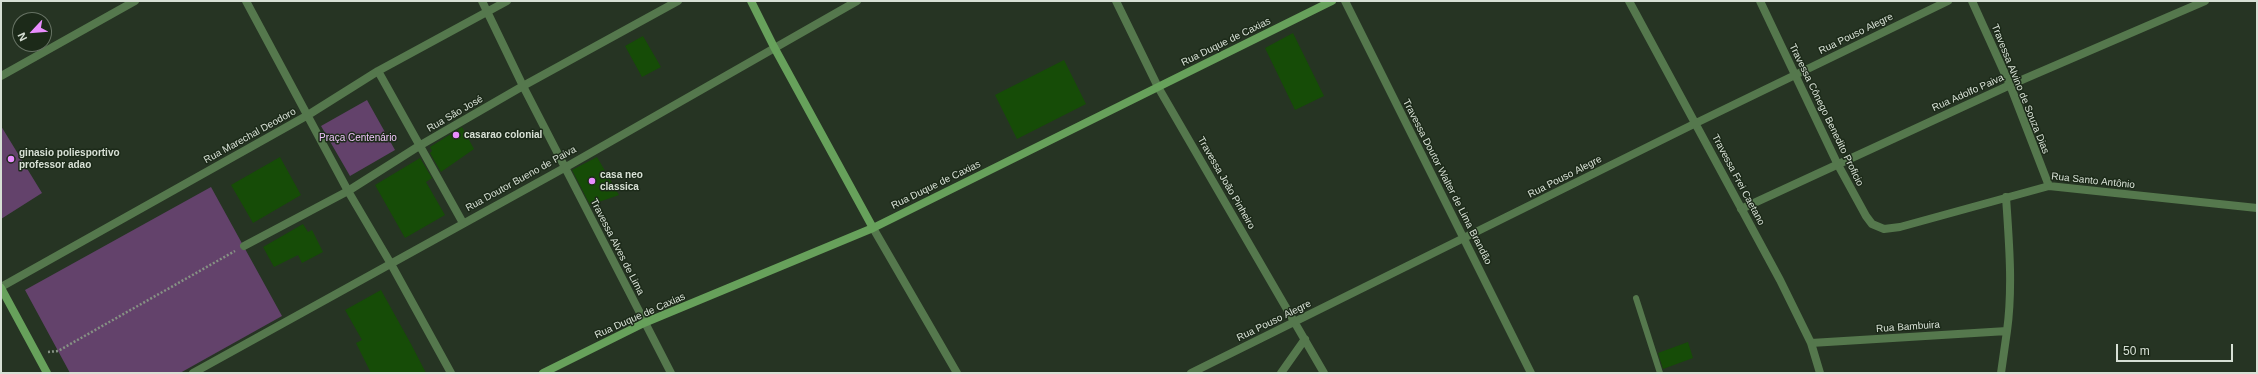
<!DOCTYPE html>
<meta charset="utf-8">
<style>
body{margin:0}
#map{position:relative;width:2258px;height:374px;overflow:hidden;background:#263423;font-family:Arial,sans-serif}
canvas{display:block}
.frame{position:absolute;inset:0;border:2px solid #d7e0d5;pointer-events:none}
.north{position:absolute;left:12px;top:12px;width:40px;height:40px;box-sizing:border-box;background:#1c2a19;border:1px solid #677364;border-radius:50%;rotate:244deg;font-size:11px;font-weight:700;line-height:16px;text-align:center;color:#d7e0d5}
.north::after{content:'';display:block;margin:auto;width:14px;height:18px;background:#e98dfe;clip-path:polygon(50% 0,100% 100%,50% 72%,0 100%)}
.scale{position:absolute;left:2116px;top:344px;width:117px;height:18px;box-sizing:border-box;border:2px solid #d7e0d5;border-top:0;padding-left:5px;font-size:12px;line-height:14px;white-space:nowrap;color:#d7e0d5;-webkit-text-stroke:3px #1c2a19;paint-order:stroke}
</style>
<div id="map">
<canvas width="2258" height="374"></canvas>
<div class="frame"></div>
<div class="north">N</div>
<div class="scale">50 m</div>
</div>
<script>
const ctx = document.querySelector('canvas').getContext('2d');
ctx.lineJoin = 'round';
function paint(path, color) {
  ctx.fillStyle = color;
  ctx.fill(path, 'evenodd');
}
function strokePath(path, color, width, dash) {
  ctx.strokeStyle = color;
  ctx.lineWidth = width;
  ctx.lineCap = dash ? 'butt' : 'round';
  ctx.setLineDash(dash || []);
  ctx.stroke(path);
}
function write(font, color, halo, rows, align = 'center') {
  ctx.font = font + ' Arial,sans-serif';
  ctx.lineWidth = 3;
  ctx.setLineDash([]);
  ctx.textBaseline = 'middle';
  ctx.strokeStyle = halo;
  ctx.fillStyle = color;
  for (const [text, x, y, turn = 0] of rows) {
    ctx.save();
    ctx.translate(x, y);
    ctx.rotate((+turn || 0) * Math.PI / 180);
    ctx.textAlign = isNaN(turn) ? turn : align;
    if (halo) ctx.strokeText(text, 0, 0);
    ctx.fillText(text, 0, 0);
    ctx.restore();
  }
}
paint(new Path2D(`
 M367 100 395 150 350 176 321 126Z
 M1 126 42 193 1 219Z
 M211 187 282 316 180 373H70L25 290Z`), '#63426b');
paint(new Path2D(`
 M1293 33 1324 96 1295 110 1265 48Z
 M643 36 661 67 642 77 625 46Z
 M1064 60 1086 104 1017 139 995 95Z
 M462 127 474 149 441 172 430 153 432 151 430 147Z
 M280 157 301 195 253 223 231 185Z
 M597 157 619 195 590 205 572 170Z
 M420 158 432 178 426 182 445 215 405 238 375 185Z
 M303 224 308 232 312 230 323 252 302 263 298 255 274 267 263 247Z
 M381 290 411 344 426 373H371L356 343 362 340 345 310Z
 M1688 342 1693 358 1663 369 1658 353Z`), '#164c07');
strokePath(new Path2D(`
 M48 352 58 351 235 251`), '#869184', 2.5, [2, 2]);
strokePath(new Path2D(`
 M1636 298 1660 373`), '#55784d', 6);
strokePath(new Path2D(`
 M246 1 348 191 391 264 451 373
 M482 1 523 86 671 373
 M1116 1 1158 87 1324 373
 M1345 1 1531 373
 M1629 1 1780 280 1811 343 1820 373
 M1760 1 1837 163 1866 216 1872 224 1884 229 1900 227 2049 186 2257 208
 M1972 1 2010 85 2049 186
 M378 71 463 223
 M1 76 135 1
 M1741 209 2010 85 2205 1
 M873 228 957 373
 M244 246 348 191 419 146 523 86 678 1
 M1 287 308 115 378 71 507 1
 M1811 343 2007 331C2013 287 2009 242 2006 197
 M193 373 566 167 857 1
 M1191 373 1696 123 1948 1
 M1281 373 1305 339
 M2001 373 2007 331`), '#55784d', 8);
strokePath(new Path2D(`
 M751 1 774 47 873 228
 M1 288 47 373
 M543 373 644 323 873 228 1332 1`), '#67a15b', 8);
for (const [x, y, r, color] of [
 [456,135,4,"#e98dfe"],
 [11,159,4,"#e98dfe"],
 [592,181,4,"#e98dfe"]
]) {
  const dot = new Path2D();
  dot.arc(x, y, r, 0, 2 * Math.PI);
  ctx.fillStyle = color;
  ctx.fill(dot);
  strokePath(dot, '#1c2a19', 1.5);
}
write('10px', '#d7e0d5', '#1c2a19', [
 ["Rua Pouso Alegre",1856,34,-26],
 ["Rua Duque de Caxias",1226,42,-26],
 ["Travessa Alvino de Souza Dias",2020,89,68],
 ["Rua Adolfo Paiva",1968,93,-24],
 ["Rua São José",455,114,-30],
 ["Travessa Cônego Benedito Proficio",1826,115,64],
 ["Rua Marechal Deodoro",250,136,-29],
 ["Rua Pouso Alegre",1565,177,-27],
 ["Rua Doutor Bueno de Paiva",521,179,-29],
 ["Travessa Frei Caetano",1738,180,62],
 ["Rua Santo Antônio",2093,181,6],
 ["Travessa Doutor Walter de Lima Brandão",1447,182,63],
 ["Travessa João Pinheiro",1226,183,60],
 ["Rua Duque de Caxias",936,185,-26],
 ["Travessa Alves de Lima",617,247,63],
 ["Rua Duque de Caxias",640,316,-24],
 ["Rua Pouso Alegre",1274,321,-26],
 ["Rua Bambuira",1908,327,-4]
]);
write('bold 10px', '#d7e0d5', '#1c2a19', [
 ["casarao colonial",464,135],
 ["ginasio poliesportivo",19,153],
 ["professor adao",19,165],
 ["casa neo",600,175],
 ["classica",600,187]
], 'left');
write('10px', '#eec3f8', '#1c2a19', [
 ["Praça Centenário",358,138]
]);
</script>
